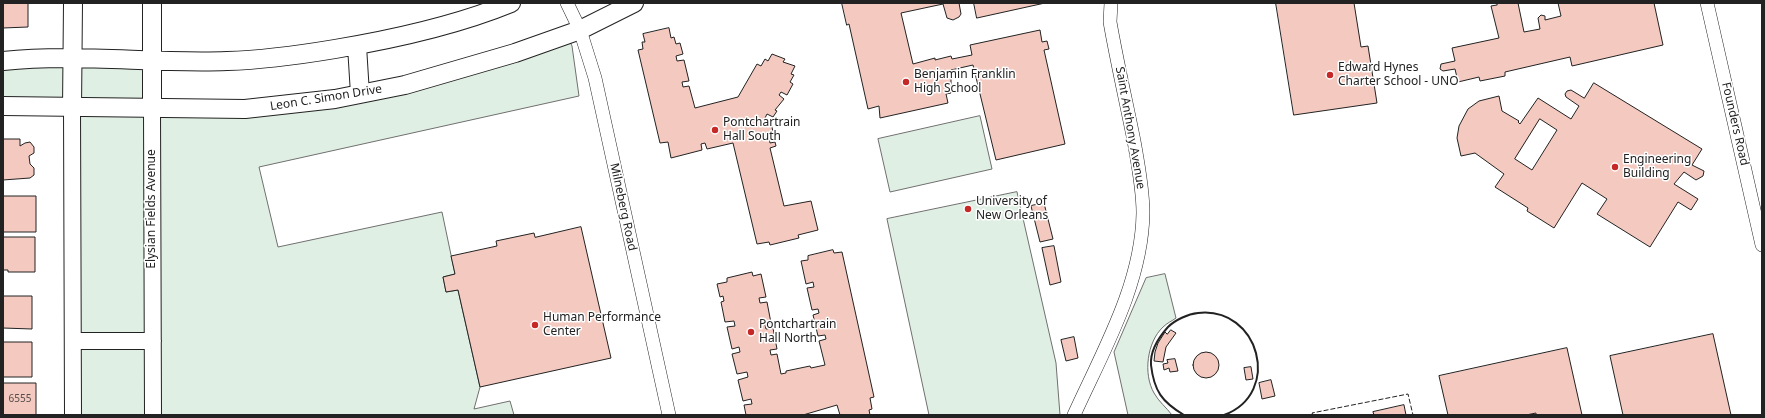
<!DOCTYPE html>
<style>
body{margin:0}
#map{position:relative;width:1765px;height:418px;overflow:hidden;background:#fff;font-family:"Noto Sans",sans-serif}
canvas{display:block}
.frame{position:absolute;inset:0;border:4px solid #222;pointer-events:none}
</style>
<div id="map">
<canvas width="1765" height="418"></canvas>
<div class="frame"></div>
</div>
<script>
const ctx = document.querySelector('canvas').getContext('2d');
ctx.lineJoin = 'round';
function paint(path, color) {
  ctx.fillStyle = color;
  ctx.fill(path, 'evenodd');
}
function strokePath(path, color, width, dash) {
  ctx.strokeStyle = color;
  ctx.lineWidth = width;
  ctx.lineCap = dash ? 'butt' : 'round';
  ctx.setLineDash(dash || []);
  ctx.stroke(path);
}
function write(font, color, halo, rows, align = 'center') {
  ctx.font = font + ' "Noto Sans",sans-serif';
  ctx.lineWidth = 3;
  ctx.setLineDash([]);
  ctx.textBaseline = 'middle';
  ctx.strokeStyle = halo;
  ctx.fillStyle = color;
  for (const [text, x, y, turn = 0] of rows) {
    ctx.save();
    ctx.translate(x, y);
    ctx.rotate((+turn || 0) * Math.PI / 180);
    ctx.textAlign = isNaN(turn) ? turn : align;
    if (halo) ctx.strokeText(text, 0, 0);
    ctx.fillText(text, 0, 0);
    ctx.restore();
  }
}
const green = new Path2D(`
 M567 35 572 46 579 96 259 167 278 247 442 212 455 274 443 277 446 292 458 290 480 387 474 409 510 401 514 415H73L72 108 3 106V61L152 60V109L292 105Z
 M980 116 992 169 890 192 878 139Z
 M1017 192 1056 363 1060 415H929L887 219Z
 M1165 274 1176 318C1172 321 1167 323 1163 327 1147 342 1143 374 1154 393 1159 402 1166 407 1172 415H1128L1114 352 1146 278Z`);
paint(green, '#e0efe3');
strokePath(green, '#6f6f6f', 1);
const building = new Path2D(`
 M3 3H28V27L3 28Z
 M842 3H959L961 14 959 17 953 20 947 18 943 4 901 13 913 64 935 58V60L951 56 952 59 972 55 970 45 1040 30 1042 42 1047 41 1049 49 1044 50 1065 144 996 160 973 65 951 70V93L946 94 948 103 880 118 879 106 868 109 849 24 847 25Z
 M974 3H1045L977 18Z
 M1276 3H1354L1361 47 1368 46 1377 103 1294 115Z
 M1496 3H1518L1524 32 1540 29 1538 18 1541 15 1545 16V20L1561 16 1558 3H1654L1663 45 1572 66 1570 57 1505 72V76L1480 81 1479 77 1458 82 1455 69 1443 71 1440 69 1441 64 1455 61 1452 48 1499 38 1491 6 1497 5Z
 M669 28 671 38 674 37 676 44 680 43 683 54 676 56 677 61 684 60 689 81 682 82 683 87 689 86 695 108 738 97 757 64 761 66 765 59 768 61 772 54 785 59 783 62 795 66 791 74 794 75 790 82 793 84 787 95 781 92 779 95 784 99 775 110 777 111 773 117 767 114 765 118 771 123 774 136 769 138 770 143 775 142 776 146 770 148 784 206 811 201 818 230 798 235 799 238 770 245 769 242 757 244 733 143 707 149 705 143 701 144 702 150 671 158 668 142 660 143 638 50 643 49 642 42H645L643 34Z
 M1594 83 1702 149 1692 165 1704 171 1703 176 1696 180 1684 172 1674 184 1698 199 1691 210 1678 202 1650 247 1597 214 1607 199 1582 183 1554 228 1527 211 1528 208 1495 187 1504 174 1475 153 1461 156 1457 138 1459 126 1468 109 1479 101 1499 96 1502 111 1519 121 1518 122 1520 124 1538 98 1571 119 1579 106 1566 97 1565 94 1567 91 1571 90 1584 98ZM1540 119 1557 130 1532 170 1515 159Z
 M3 139H20V146L25 143 30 142 34 147V153L29 156 30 164 34 168V175L30 178 3 180Z
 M3 196H36V232H3Z
 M1044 203 1053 239 1040 242 1031 206Z
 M581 227 611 358 480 387 458 290 446 292 443 277 455 274 451 256 497 246 496 241 534 233 535 237Z
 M3 237H35V272H8V270H3Z
 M1054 246 1061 282 1050 285 1042 248Z
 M833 250 834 253 842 252 874 397 870 398 872 409 869 410 870 415H840L837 405 803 415H746L744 405 752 404 751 399 743 401 738 380 748 377 747 372 737 374 732 354 740 352 739 347 732 349 727 327 735 326 734 321 725 322 721 302 724 301 723 296 720 297 717 284 727 282V278L752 272 753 276 761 274 766 297 759 298 760 303 767 302 771 323 765 325 766 329 773 328 777 349 770 350 771 355 777 354 781 374 786 373V371L810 366 811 368 825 365 819 341 826 339 825 335 818 336 813 315 819 313 818 309 812 310 807 288 814 287 813 282 806 284 801 261 808 260V256Z
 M3 296H32V329L3 328Z
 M1171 330 1176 333 1166 347 1163 362 1154 361 1155 352 1158 343 1165 332 1167 334Z
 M1713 334 1731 415H1623L1610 356Z
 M1074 337 1078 358 1066 361 1061 340Z
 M3 342H32V377H3Z
 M1567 348 1582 415H1536V413L1526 415H1448L1439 376Z
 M1193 365a13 13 0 1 1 26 0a13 13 0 1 1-26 0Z
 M1175 359 1178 371 1170 372 1169 368 1164 370 1163 364 1168 363 1167 360Z
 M1251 367 1253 379 1246 380 1244 368Z
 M1271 380 1275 396 1262 399 1259 383Z
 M3 383H36V415H3Z
 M1404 405 1406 415H1374L1373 412Z`);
paint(building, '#f3c9c0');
strokePath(building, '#222', 1);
const minor = new Path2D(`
 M567 3 580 30 595 78 669 415
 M1707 3 1762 245
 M1074 415C1103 351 1142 284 1143 213 1143 189 1138 164 1134 141 1126 101 1117 62 1110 22L1111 3`);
const tertiary = new Path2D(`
 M72 108 73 415
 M152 109 153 415
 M73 341H153`);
const secondary = new Path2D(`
 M357 46 360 94
 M3 61C78 53 152 64 227 61 264 60 299 55 335 49 395 39 455 26 511 3
 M3 106 245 109 335 99 405 85 515 53 580 30 634 3
 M72 108 73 3
 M152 109V3`);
strokePath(minor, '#222', 14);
strokePath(tertiary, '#222', 18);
strokePath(secondary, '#222', 20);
strokePath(minor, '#fff', 13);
strokePath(tertiary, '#fff', 16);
strokePath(secondary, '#fff', 18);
strokePath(new Path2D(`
 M1313 415 1312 413 1408 394 1413 415`), '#222', 1, [5, 2]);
strokePath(new Path2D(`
 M1184 415C1162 402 1154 391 1151 365 1150 351 1159 337 1168 327 1175 320 1188 314 1198 313 1259 306 1283 393 1224 415`), '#222', 2);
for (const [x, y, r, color] of [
 [1330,75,4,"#c62828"],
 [906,82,4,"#c62828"],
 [715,130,4,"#c62828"],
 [1615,167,4,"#c62828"],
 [968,209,4,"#c62828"],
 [535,325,4,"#c62828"],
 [751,332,4,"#c62828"]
]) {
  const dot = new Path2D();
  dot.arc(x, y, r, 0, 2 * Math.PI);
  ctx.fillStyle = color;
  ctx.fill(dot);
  strokePath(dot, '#fff', 1.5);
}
write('10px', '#564c4a', null, [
 ["6555",20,399]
]);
write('12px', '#222', '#fff', [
 ["Edward Hynes",1338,68],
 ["Charter School - UNO",1338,82],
 ["Benjamin Franklin",914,75],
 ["High School",914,89],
 ["Pontchartrain",723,123],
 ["Hall South",723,137],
 ["Engineering",1623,160],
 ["Building",1623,174],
 ["University of",976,202],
 ["New Orleans",976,216],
 ["Human Performance",543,318],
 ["Center",543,332],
 ["Pontchartrain",759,325],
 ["Hall North",759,339]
], 'left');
write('12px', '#222', '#fff', [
 ["Leon C. Simon Drive",326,98,-9],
 ["Founders Road",1735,124,77],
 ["Saint Anthony Avenue",1130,128,80],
 ["Milneberg Road",623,207,78],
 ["Elysian Fields Avenue",152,209,-90]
]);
</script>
